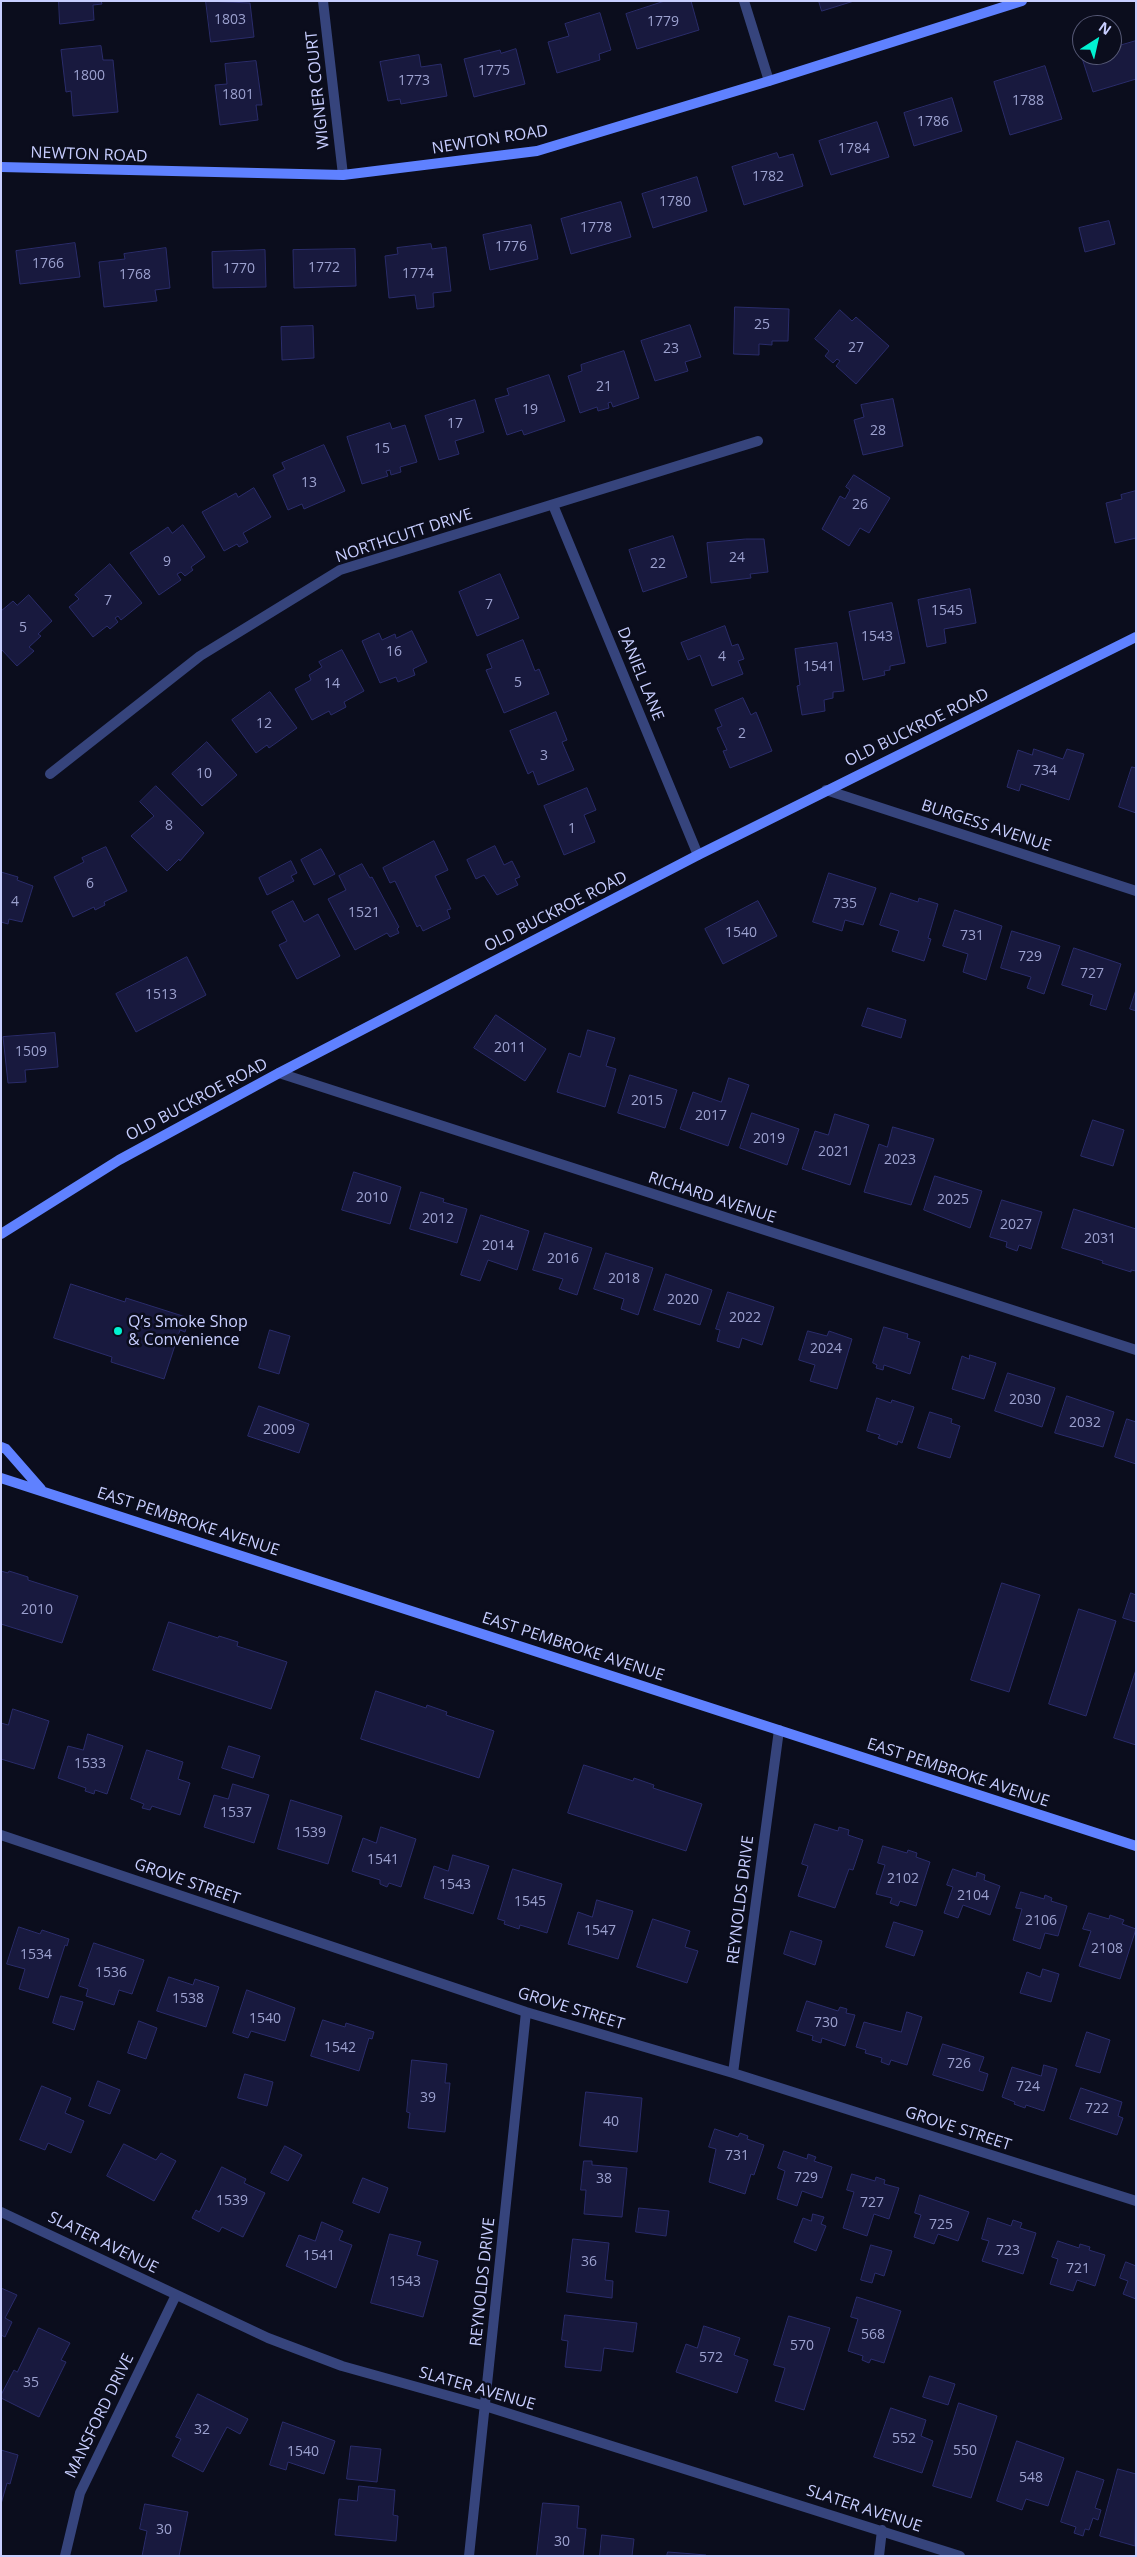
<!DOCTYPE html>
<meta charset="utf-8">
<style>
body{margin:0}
#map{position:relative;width:1137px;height:2557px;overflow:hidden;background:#0b0d1d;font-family:"Open Sans",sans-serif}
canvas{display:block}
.frame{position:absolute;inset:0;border:2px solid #c8ceff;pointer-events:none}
.north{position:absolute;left:1072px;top:15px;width:50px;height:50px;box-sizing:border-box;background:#0b0d1d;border:1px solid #575a77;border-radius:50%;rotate:35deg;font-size:14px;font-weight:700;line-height:20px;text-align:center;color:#c8ceff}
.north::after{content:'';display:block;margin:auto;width:18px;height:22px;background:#01f2d1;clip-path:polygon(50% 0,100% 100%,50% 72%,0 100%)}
</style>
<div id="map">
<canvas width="1137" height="2557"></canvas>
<div class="frame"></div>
<div class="north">N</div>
</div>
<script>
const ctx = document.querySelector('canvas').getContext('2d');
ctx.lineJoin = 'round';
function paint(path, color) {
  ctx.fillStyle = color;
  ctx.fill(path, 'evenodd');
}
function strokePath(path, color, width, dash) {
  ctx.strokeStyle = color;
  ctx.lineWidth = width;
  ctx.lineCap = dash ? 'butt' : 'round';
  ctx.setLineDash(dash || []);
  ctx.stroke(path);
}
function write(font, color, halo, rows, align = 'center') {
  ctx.font = font + ' "Open Sans",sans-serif';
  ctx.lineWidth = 5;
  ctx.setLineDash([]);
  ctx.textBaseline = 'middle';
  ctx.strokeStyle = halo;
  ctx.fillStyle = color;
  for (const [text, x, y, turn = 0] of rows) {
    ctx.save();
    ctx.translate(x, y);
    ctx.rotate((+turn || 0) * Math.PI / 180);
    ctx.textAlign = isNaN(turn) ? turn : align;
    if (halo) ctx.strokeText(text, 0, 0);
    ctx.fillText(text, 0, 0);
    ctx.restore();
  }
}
const building = new Path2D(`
 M59 1H101L102 4 93 5 94 20 60 24Z
 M206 1 250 3 254 37 211 42Z
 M665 1H691L699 30 637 49 626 14Z
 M819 1H854L822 11Z
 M600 13 611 50 599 54 600 60 557 73 548 42 569 36 565 24Z
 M1136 41V79L1093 92 1082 58 1091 55H1112V48Z
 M101 46 103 60H113L118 112 73 116 71 91 66 92 61 50Z
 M516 49 525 84 474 97 464 59 500 50 501 53Z
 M419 55 421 67 441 64 447 96 401 104 400 99 388 101 380 62Z
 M256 61 262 105H256L258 120 220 125 215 85 227 84 225 64Z
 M1045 66 1062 119 1010 135 994 82Z
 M952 98 962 131 914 146 904 113Z
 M877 122 889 157 831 175 819 141Z
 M777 153 779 158 793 154 803 186 744 205 732 167Z
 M697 177 707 211 653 228 642 194Z
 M621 202 631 237 571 254 561 219Z
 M1109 221 1115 244 1085 252 1079 228Z
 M531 225 538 259 490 270 483 235Z
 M75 243 80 277 20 284 16 251Z
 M431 244 432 249 446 247 451 291 433 293 434 307 417 309 415 295 389 298 385 256 398 254 397 248Z
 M166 248 170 288 155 290 157 301 104 307 99 262 125 259 124 254Z
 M355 249 356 286 294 288 293 250Z
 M265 250 266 287 213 288 212 252Z
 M735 307 789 309 788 341H772V345L759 344V355L734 354Z
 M840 310 852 321 856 317 889 346 856 384 836 366 840 361 837 359 833 363 825 356 829 351 815 339Z
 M690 325 701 357 685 362 688 371 655 381 641 341Z
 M313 326 314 358 282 360 281 327Z
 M624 351 639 398 613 407 611 402 608 403 609 408 598 411 597 407 580 413 568 376 582 371 581 365Z
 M549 375 565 421 524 435 522 430 507 435 495 399 509 395 507 389Z
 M893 399 903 446 863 455 854 420 864 417 861 405Z
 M475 400 484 432 455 441 459 454 439 460 425 416Z
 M390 423 392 429 405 425 417 462 400 467 401 472 391 475 390 470 386 471 388 476 362 484 347 437Z
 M324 445 345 491 304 509 302 504 288 510 273 475 285 469 282 463Z
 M854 475 890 498 869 533 860 528 849 546 822 529 840 496 845 499 850 490 846 487Z
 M254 488 271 517 243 533 248 542 239 547 237 544 224 551 202 512 236 493 238 497Z
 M1136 491V538L1115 543 1106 503 1122 499 1121 495Z
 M183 525 205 557 191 567 193 570 185 576 181 572 177 574 181 580 159 595 130 553 168 527 172 533Z
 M673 536 687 577 643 592 629 550Z
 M746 539H764L768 572 750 574 751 578 711 583 707 543Z
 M110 564 142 603 121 620 118 616 115 618 118 622 110 629 107 626 93 637 69 607 79 599 75 595Z
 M500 574 519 618 477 636 459 592Z
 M970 589 976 623 944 629 946 643 927 647 918 600Z
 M29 595 52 621 38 634 41 636 29 647 34 651 17 666 1 649V611L13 601 17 605Z
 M892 603 905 663 890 666V670L884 671 885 675 863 680 849 612Z
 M725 626 732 646 738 644 744 659 738 661 743 674 712 686 700 655 688 660 681 643Z
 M412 631 427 662 413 669 415 675 398 682 396 677 380 683 362 641 379 633 382 640 395 634 396 638Z
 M523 640 535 671 539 669 549 694 504 713 486 670 492 668 487 655Z
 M837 643 844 691 833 692V698L824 700 825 711 802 715 797 686 800 685 795 649Z
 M342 650 364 691 344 702 346 707 331 715 329 711 312 720 295 689 311 680 309 675 322 667 319 662Z
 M270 692 297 728 269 748 267 745 256 753 232 720Z
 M743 698 751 715 756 712 772 751 730 768 723 751 727 750 717 728 722 726 715 710Z
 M556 712 567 740 562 742 574 770 538 785 533 771 528 774 510 731Z
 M207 742 237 775 202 806 172 774Z
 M1034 749 1063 759 1067 749 1084 754 1069 800 1021 784 1019 791 1007 787 1018 750 1032 755Z
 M1132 767 1136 768V813L1119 807Z
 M156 786 204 833 180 861 179 859 167 871 131 836 154 816 140 802Z
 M587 788 596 810 584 815 595 842 564 855 544 806Z
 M434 841 448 870 435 876 451 909 447 910 450 918 423 931 420 925 417 927 395 881 390 883 383 868Z
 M495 846 504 865 512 861 520 877 515 879 518 885 497 895 484 875 476 879 467 860Z
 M106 847 127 891 104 902 105 905 95 910 94 907 73 917 54 877 84 862 82 858Z
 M321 849 335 874 314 885 301 860Z
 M291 861 297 873 291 876 294 881 267 895 259 878Z
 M362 864 370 878 372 877 399 927 397 929 399 933 390 937 387 933 355 950 328 899 346 890 339 876Z
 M1 872 18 877 17 880 33 886 22 922 9 919 8 924 1 922Z
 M829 873 876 888 863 925 845 920 842 931 813 922Z
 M891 893 918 902 919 898 938 904 928 938 931 939 924 961 892 951 899 931 880 925Z
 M293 901 304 922 318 914 340 956 297 979 279 945 287 941 272 912Z
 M758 901 777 936 723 964 705 929Z
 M955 910 1002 926 986 980 963 972 968 954 943 946Z
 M1012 931 1060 946 1044 994 1027 988 1031 977 1001 968Z
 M1074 948 1121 964 1106 1010 1090 1005 1093 995 1062 985Z
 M187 957 206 995 136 1032 116 994Z
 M1136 990V1011L1130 1009Z
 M868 1008 906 1020 901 1038 862 1026Z
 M496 1015 546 1049 525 1081 474 1048Z
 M588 1030 615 1038 606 1066 616 1069 605 1107 557 1092 569 1053 580 1057Z
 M55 1033 58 1067 25 1070 26 1082 8 1083 3 1037Z
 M630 1075 677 1090 665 1128 618 1113Z
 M729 1078 749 1085 728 1146 680 1129 693 1092 721 1102Z
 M752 1113 799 1129 787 1165 740 1148Z
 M835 1114 869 1125 850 1185 802 1169 815 1131 828 1135Z
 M1093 1120 1124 1130 1113 1166 1081 1156Z
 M893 1127 934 1139 911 1205 864 1192 879 1144 887 1147Z
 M354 1172 401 1187 390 1224 342 1210Z
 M935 1176 982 1191 970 1228 924 1210Z
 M421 1192 444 1199 443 1202 467 1209 457 1243 410 1229Z
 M1002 1200 1042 1212 1031 1249 1019 1245 1017 1251 1006 1247 1007 1242 990 1237Z
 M1074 1209 1136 1229V1271L1131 1270V1272L1102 1263 1103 1261 1062 1248Z
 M481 1215 529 1231 517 1270 488 1260 480 1281 461 1275Z
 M545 1233 592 1248 577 1295 559 1289 563 1279 533 1270Z
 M606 1253 653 1268 638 1315 621 1309 624 1299 594 1289Z
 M666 1274 712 1290 700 1325 654 1310Z
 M71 1284 125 1302 126 1298 189 1318 185 1332 180 1330 164 1379 111 1362 112 1357 54 1338Z
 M728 1292 774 1307 762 1345 742 1338 739 1348 717 1341 720 1330 716 1329Z
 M884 1327 908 1334 907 1338 920 1342 910 1374 884 1365 883 1370 876 1368 877 1365 873 1363Z
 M270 1330 290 1336 279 1374 259 1368Z
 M808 1331 827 1336 829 1331 852 1339 837 1389 810 1381 815 1365 799 1360Z
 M970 1355 996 1363 984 1399 952 1389 962 1356 969 1359Z
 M1008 1373 1055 1388 1042 1427 995 1411Z
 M1067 1396 1114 1412 1103 1447 1055 1433Z
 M877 1398 891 1403 892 1400 914 1407 902 1443 898 1441 897 1445 878 1438 880 1435 867 1431Z
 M259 1406 309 1424 299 1453 248 1436Z
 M930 1412 952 1419 951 1423 960 1426 950 1458 918 1448Z
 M1127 1419 1136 1422V1464L1115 1457Z
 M1 1571 8 1573 9 1571 28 1577V1580L78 1596 62 1643 1 1624Z
 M1002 1583 1040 1595 1009 1692 971 1680Z
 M1131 1593 1136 1595V1622L1123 1618Z
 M1079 1609 1116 1621 1086 1716 1049 1704Z
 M169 1622 218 1638 219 1636 238 1642 237 1646 287 1662 271 1709 153 1670Z
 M1136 1670V1745L1114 1738Z
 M376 1691 426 1708 427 1705 447 1712 446 1715 494 1731 479 1778 361 1739Z
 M13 1709 49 1721 34 1769 1 1759V1723L8 1725Z
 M88 1734 123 1746 107 1794 95 1790 94 1794 85 1791 86 1788 58 1778 68 1746 83 1750Z
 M229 1746 260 1756 253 1778 222 1768Z
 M147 1750 183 1762 178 1779 190 1783 180 1815 152 1806 150 1810 142 1808 144 1804 131 1799Z
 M584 1765 633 1781 634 1778 654 1785 653 1788 702 1804 686 1851 568 1813Z
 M233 1784 269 1795 254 1843 204 1827 214 1795 228 1799Z
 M291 1800 342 1816 328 1864 278 1849Z
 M815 1824 838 1831 839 1827 849 1830 848 1835 863 1840 853 1870 849 1869 835 1908 798 1896 808 1866 802 1864Z
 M381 1827 416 1839 401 1887 389 1883 387 1887 380 1884V1880L352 1871 363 1838 376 1843Z
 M883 1846 907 1853 908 1850 917 1853 916 1857 930 1862 916 1906 900 1901 898 1906 890 1903 892 1898 876 1894 885 1865 878 1863Z
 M453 1855 489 1866 473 1914 424 1898 434 1866 448 1871Z
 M513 1869 562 1884 547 1933 520 1925 519 1929 504 1924 505 1921 498 1919Z
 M953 1869 976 1877 977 1872 985 1875 984 1880 1000 1886 990 1915 963 1905 958 1918 944 1913 953 1887 947 1885Z
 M1021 1892 1044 1899 1045 1895 1052 1898 1051 1901 1067 1906 1058 1936 1045 1933 1040 1949 1013 1940 1022 1909 1016 1908Z
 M597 1900 633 1911 618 1959 568 1944 578 1912 592 1917Z
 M1089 1913 1109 1919 1110 1915 1124 1920 1122 1924 1136 1929 1120 1979 1079 1966 1091 1931 1083 1929Z
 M653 1919 690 1931 685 1947 698 1951 687 1983 637 1967Z
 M894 1922 923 1931 914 1956 886 1947Z
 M19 1927 40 1934 42 1930 69 1939 67 1946 65 1945 48 1998 19 1989 25 1969 7 1964Z
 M791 1931 822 1941 815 1965 784 1954Z
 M94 1943 144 1960 132 1994 119 1990 114 2005 86 1996 88 1989 79 1986Z
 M1043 1969 1059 1974 1051 2002 1020 1993 1027 1972 1040 1977Z
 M169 1977 193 1985 195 1979 219 1987 206 2027 157 2011Z
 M247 1990 295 2008 285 2041 251 2031 248 2038 233 2033Z
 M61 1996 83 2002 74 2030 53 2023Z
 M807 2001 838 2011 840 2007 847 2009 846 2013 855 2015 845 2046 822 2038 821 2043 812 2040 813 2036 797 2031Z
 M907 2012 922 2017 907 2065 891 2060 889 2065 881 2062 882 2058 865 2053 866 2050 856 2047 864 2022 901 2032Z
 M323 2020 345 2027 346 2023 374 2032 372 2039 369 2038 359 2071 311 2056Z
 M139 2021 157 2028 146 2059 128 2053Z
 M1087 2032 1110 2040 1100 2073 1076 2066Z
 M943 2044 984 2057 979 2071 988 2074 983 2091 933 2075Z
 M412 2060 447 2064 445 2083H450L445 2132 408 2128 410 2113 407 2112Z
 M1044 2065 1057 2069 1044 2111 1026 2105 1025 2108 1014 2104 1015 2102 1002 2097 1012 2067 1041 2076Z
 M245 2074 273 2082 267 2106 238 2098Z
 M98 2081 120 2090 110 2114 89 2106Z
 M42 2086 71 2098 65 2113 84 2121 71 2153 48 2143 45 2150 20 2140Z
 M1081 2088 1122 2102 1118 2116 1123 2118 1117 2135 1070 2119Z
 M586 2092 642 2098 637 2152 580 2146Z
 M715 2129 738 2137 740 2133 748 2136 747 2139 764 2145 754 2175 751 2174 745 2194 709 2182 716 2149 709 2147Z
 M124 2144 156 2160 161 2153 176 2161 154 2201 107 2176Z
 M285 2146 302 2155 288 2181 271 2173Z
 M784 2151 807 2159 808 2154 816 2157 814 2161 832 2167 822 2198 802 2191 797 2206 777 2199 785 2171 778 2168Z
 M584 2161H592V2165L627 2168 622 2217 584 2214 586 2190H581Z
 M222 2167 246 2179 244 2183 265 2193 243 2237 222 2227 219 2232 192 2218 196 2210 199 2212Z
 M852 2174 875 2181 876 2177 885 2180 884 2184 899 2188 889 2219 874 2214 867 2236 843 2228 854 2192 847 2190Z
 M363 2178 388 2188 379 2213 353 2203Z
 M920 2195 969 2212 958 2241 938 2234 934 2244 914 2237 921 2215 915 2213Z
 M639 2208 669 2211 666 2236 636 2232Z
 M813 2214 824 2217 821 2224 826 2226 816 2251 794 2242 803 2218 811 2221Z
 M988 2218 1011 2226 1013 2220 1022 2223 1020 2228 1036 2233 1023 2274 982 2261 989 2241 982 2239Z
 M322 2222 343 2231 339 2240 352 2245 336 2288 286 2266 299 2235 315 2241Z
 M390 2234 421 2242 417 2255 438 2261 423 2317 371 2303Z
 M573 2239 609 2243 605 2280 613 2281 612 2298 567 2292Z
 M1058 2241 1079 2248 1080 2244 1090 2247 1089 2250 1105 2255 1095 2286 1077 2280 1073 2291 1050 2284 1058 2259 1052 2257Z
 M871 2245 892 2251 884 2276 875 2273 872 2283 861 2280Z
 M1126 2262 1136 2266V2299L1123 2294 1128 2281 1120 2278Z
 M1 2288 17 2295 5 2318 12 2322 5 2337 1 2335Z
 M857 2297 901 2311 884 2363 871 2359 869 2363 862 2360 863 2356 848 2351 858 2319 851 2317Z
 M565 2315 637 2323 633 2352 604 2348 601 2371 565 2367 568 2341 562 2340Z
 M789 2316 830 2328 804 2410 775 2401 785 2368 774 2365Z
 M704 2326 740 2338 734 2355 748 2360 737 2393 676 2372 686 2344 697 2348Z
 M39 2328 70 2343 61 2360 66 2362 39 2417 1 2398V2395L14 2370 17 2372Z
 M930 2376 955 2384 948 2405 923 2397Z
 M198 2394 248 2419 240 2434 227 2427 203 2472 172 2456 181 2439 176 2437Z
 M959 2403 997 2416 971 2498 933 2486Z
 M891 2408 926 2420 921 2436 933 2441 922 2473 874 2457Z
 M283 2422 335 2441 324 2474 288 2462 286 2470 270 2465Z
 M1017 2441 1064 2458 1048 2506 1026 2499 1022 2510 997 2501Z
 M351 2446 381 2449 377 2482 347 2479Z
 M1 2450 18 2455 10 2484 7 2483 1 2504Z
 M1118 2469 1136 2474 1135 2546 1100 2536Z
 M1077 2471 1104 2480 1095 2508 1101 2510 1098 2520 1093 2518 1089 2530 1085 2529 1083 2536 1074 2533 1076 2527 1061 2522Z
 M359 2486 395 2490 393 2515 398 2516 396 2541 335 2535 339 2499 357 2501Z
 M543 2503 579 2506 577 2528 586 2529 583 2556H537Z
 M145 2504 188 2512 179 2556H142L147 2531 140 2529Z
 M602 2535 634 2539 632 2556H600Z
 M668 2552 706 2555V2556H667Z`);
paint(building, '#18193e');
strokePath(building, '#2a2c6a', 1);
strokePath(new Path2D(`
 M323 1 343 175
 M744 1 769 81
 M553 505 698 855
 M50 774 200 656 340 570 758 441
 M826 790 1136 891
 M279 1073 1136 1350
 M1 1835 526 2012 733 2073 1136 2201
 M733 2073 779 1730
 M1 2212 268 2338 342 2366 485 2406 960 2556
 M65 2556 80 2493 176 2295
 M469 2556 526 2012
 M879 2556 882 2530`), '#36447c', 10);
strokePath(new Path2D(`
 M1 167 343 175 537 151 769 81 1022 1
 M1 1234 119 1160 279 1073 698 855 1136 637
 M1 1447 6 1449 41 1489
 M1 1478 1136 1846`), '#5f81ff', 10);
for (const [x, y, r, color] of [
 [118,1331,5,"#01f2d1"]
]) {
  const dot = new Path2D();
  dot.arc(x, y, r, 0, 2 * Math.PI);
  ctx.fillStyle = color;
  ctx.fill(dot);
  strokePath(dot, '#0b0d1d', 2);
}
write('14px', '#9ca1cf', null, [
 ["1803",230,20],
 ["1779",663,22],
 ["1775",494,71],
 ["1800",89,76],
 ["1773",414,81],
 ["1801",238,95],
 ["1788",1028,101],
 ["1786",933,122],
 ["1784",854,149],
 ["1782",768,177],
 ["1780",675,202],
 ["1778",596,228],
 ["1776",511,247],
 ["1766",48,264],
 ["1772",324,268],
 ["1770",239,269],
 ["1774",418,274],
 ["1768",135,275],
 ["25",762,325],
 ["27",856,348],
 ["23",671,349],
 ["21",604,387],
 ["19",530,410],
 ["17",455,424],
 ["28",878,431],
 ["15",382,449],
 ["13",309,483],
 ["26",860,505],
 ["24",737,558],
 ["9",167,562],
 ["22",658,564],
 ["7",108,601],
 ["7",489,605],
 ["1545",947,611],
 ["5",23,628],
 ["1543",877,637],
 ["16",394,652],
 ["4",722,657],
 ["1541",819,667],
 ["5",518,683],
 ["14",332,684],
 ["12",264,724],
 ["2",742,734],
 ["3",544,756],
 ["734",1045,771],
 ["10",204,774],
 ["8",169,826],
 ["1",572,829],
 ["6",90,884],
 ["4",15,902],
 ["735",845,904],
 ["1521",364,913],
 ["1540",741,933],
 ["731",972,936],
 ["729",1030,957],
 ["727",1092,974],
 ["1513",161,995],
 ["2011",510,1048],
 ["1509",31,1052],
 ["2015",647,1101],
 ["2017",711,1116],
 ["2019",769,1139],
 ["2021",834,1152],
 ["2023",900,1160],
 ["2010",372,1198],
 ["2025",953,1200],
 ["2012",438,1219],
 ["2027",1016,1225],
 ["2031",1100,1239],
 ["2014",498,1246],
 ["2016",563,1259],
 ["2018",624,1279],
 ["2020",683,1300],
 ["2022",745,1318],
 ["2024",826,1349],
 ["2030",1025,1400],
 ["2032",1085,1423],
 ["2009",279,1430],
 ["2010",37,1610],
 ["1533",90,1764],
 ["1537",236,1813],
 ["1539",310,1833],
 ["1541",383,1860],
 ["2102",903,1879],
 ["1543",455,1885],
 ["2104",973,1896],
 ["1545",530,1902],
 ["2106",1041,1921],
 ["1547",600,1931],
 ["2108",1107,1949],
 ["1534",36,1955],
 ["1536",111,1973],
 ["1538",188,1999],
 ["1540",265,2019],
 ["730",826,2023],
 ["1542",340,2048],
 ["726",959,2064],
 ["724",1028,2087],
 ["39",428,2098],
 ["722",1097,2109],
 ["40",611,2122],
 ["731",737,2156],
 ["729",806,2178],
 ["38",604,2179],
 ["1539",232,2201],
 ["727",872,2203],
 ["725",941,2225],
 ["723",1008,2251],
 ["1541",319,2256],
 ["36",589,2262],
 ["721",1078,2269],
 ["1543",405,2282],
 ["568",873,2335],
 ["570",802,2346],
 ["572",711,2358],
 ["35",31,2383],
 ["32",202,2430],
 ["552",904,2439],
 ["550",965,2451],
 ["1540",303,2452],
 ["548",1031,2478],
 ["30",164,2530],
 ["30",562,2542]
]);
write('16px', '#c8ceff', '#0b0d1d', [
 ["WIGNER COURT",318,90,-96],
 ["NEWTON ROAD",490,140,-9],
 ["NEWTON ROAD",89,155,2],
 ["NORTHCUTT DRIVE",404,536,-18],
 ["DANIEL LANE",640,674,68],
 ["OLD BUCKROE ROAD",917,728,-26],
 ["BURGESS AVENUE",986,826,18],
 ["OLD BUCKROE ROAD",556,912,-27],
 ["OLD BUCKROE ROAD",197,1100,-28],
 ["RICHARD AVENUE",712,1198,18],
 ["EAST PEMBROKE AVENUE",188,1522,18],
 ["EAST PEMBROKE AVENUE",573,1647,18],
 ["EAST PEMBROKE AVENUE",958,1773,18],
 ["GROVE STREET",187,1882,19],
 ["REYNOLDS DRIVE",741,1900,-83],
 ["GROVE STREET",571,2009,17],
 ["GROVE STREET",958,2129,18],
 ["SLATER AVENUE",103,2243,26],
 ["REYNOLDS DRIVE",483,2282,-84],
 ["SLATER AVENUE",477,2389,16],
 ["MANSFORD DRIVE",100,2416,-64],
 ["SLATER AVENUE",864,2509,18]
]);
write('16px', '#c8ceff', '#0b0d1d', [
 ["Q’s Smoke Shop",128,1322],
 ["& Convenience",128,1340]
], 'left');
</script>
